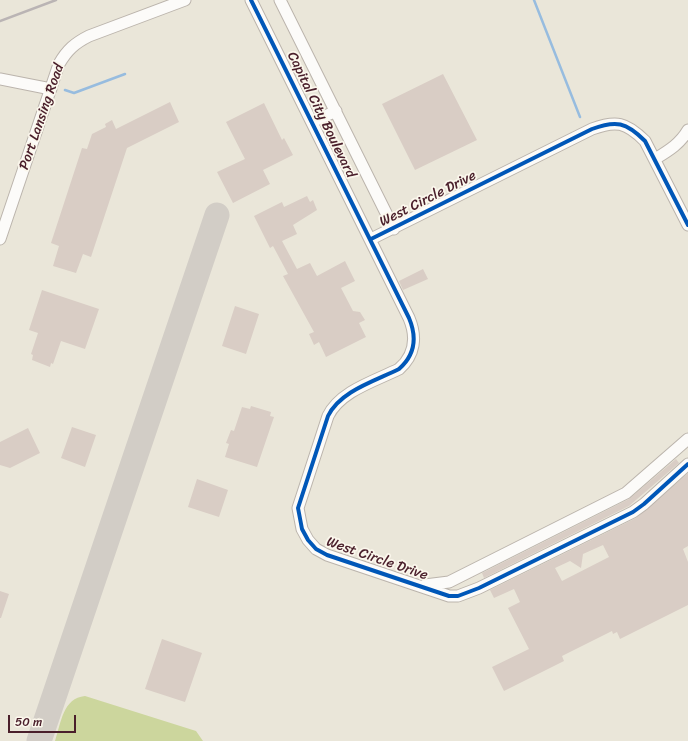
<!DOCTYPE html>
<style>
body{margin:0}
#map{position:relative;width:688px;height:741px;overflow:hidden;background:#eae6d9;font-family:Sriracha,sans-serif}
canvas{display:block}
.scale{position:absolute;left:8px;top:715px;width:68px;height:18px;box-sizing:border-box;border:2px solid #4a1f2b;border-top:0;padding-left:5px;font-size:12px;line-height:14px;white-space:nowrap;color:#4a1f2b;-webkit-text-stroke:3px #fbf7ec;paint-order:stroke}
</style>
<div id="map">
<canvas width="688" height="741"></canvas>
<div class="scale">50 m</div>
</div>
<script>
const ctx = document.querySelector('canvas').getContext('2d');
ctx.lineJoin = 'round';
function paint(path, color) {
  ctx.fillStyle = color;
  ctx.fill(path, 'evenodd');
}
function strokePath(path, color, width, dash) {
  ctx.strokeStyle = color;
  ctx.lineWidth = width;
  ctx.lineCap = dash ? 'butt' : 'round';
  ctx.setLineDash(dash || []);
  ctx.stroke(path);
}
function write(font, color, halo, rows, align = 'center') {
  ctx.font = font + ' Sriracha,sans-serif';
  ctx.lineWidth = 3.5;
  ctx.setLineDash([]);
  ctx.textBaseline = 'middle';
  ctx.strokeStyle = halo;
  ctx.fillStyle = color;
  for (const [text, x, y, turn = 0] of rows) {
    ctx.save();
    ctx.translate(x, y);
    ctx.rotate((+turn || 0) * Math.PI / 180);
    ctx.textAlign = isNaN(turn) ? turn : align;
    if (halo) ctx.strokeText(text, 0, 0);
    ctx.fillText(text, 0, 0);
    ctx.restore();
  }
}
paint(new Path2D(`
 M85 696 196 731 203 741H55C61 723 63 698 85 696Z`), '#ccd69d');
strokePath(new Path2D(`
 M534 0 580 117
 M65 90 74 93 125 74`), '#97bcdf', 2.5);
strokePath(new Path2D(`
 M39 741 217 215`), '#d2cdc6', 25);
paint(new Path2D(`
 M443 74 477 140 415 170 382 104Z
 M170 102 179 122 127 148 91 257 83 254 76 273 53 266 59 246 51 243 82 148 87 149 92 134 106 127 105 124 112 120 116 129Z
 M264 103 282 140 284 138 293 155 263 170 270 184 233 203 217 172 245 159 226 122Z
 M307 196 310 202 313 200 317 210 293 225 297 234 282 241 297 269 310 263 317 276 345 261 355 281 341 288 353 311 360 312 365 320 359 323 366 337 326 357 319 342 314 345 309 334 314 332 283 276 288 274 273 246 270 248 254 216 282 202 284 207Z
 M423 269 428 279 403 290 399 281Z
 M42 290 99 309 85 349 61 341 53 364 51 363 50 367 32 360 33 355 31 354 38 333 29 330Z
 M235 306 259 314 246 354 222 346Z
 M251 406 271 412 270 416 274 417 257 467 225 457 229 444 226 443 231 430 234 431 242 407 250 409Z
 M72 427 96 435 85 467 61 458Z
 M28 428 40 453 10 468 0 465V442Z
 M676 459 679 463 629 506 484 578 482 573 629 499Z
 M688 473V546L683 549 688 562V605L620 639 617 632 613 634 612 631 562 656 564 661 504 691 492 667 529 649 508 608 520 602 514 589 494 598 490 590 636 518ZM603 545 609 557 562 581 555 568 570 561 581 568 583 554Z
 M197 479 228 490 219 517 188 507Z
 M0 591 9 594 1 618H0Z
 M162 639 202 653 185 702 145 689Z`), '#d9cdc5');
const minor = new Path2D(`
 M251 0 409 318C417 337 415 355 399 369 375 381 340 391 328 416L298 508 302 529 308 540 316 549 327 555 449 596H458L479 588 633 512 644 504 688 464
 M280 0 394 229
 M0 79 51 89
 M312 122 336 111
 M655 159C668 151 680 144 688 130
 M0 239 59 64C67 50 75 43 89 36L185 0
 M371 239 592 129C616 120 626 122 645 141L688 225
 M425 585 449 582 626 493 688 439`);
strokePath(minor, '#bbb4ac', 13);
strokePath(minor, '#fcfbf9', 11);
strokePath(new Path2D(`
 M0 21 56 0`), '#bab4b4', 2.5);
strokePath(new Path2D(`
 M251 0 409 318C417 337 415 355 399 369 375 381 340 391 328 416L298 508 302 529 308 540 316 549 327 555 449 596H458L479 588 633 512 644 504 688 464
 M371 239 592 129C616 120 626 122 645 141L688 225`), '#0057b8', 4);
write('14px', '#4a1f2b', '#fbf7ec', [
 ["Capital City Boulevard",321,115,64],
 ["Port Lansing Road",42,117,-71],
 ["West Circle Drive",428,199,-27],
 ["West Circle Drive",377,559,19]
]);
</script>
